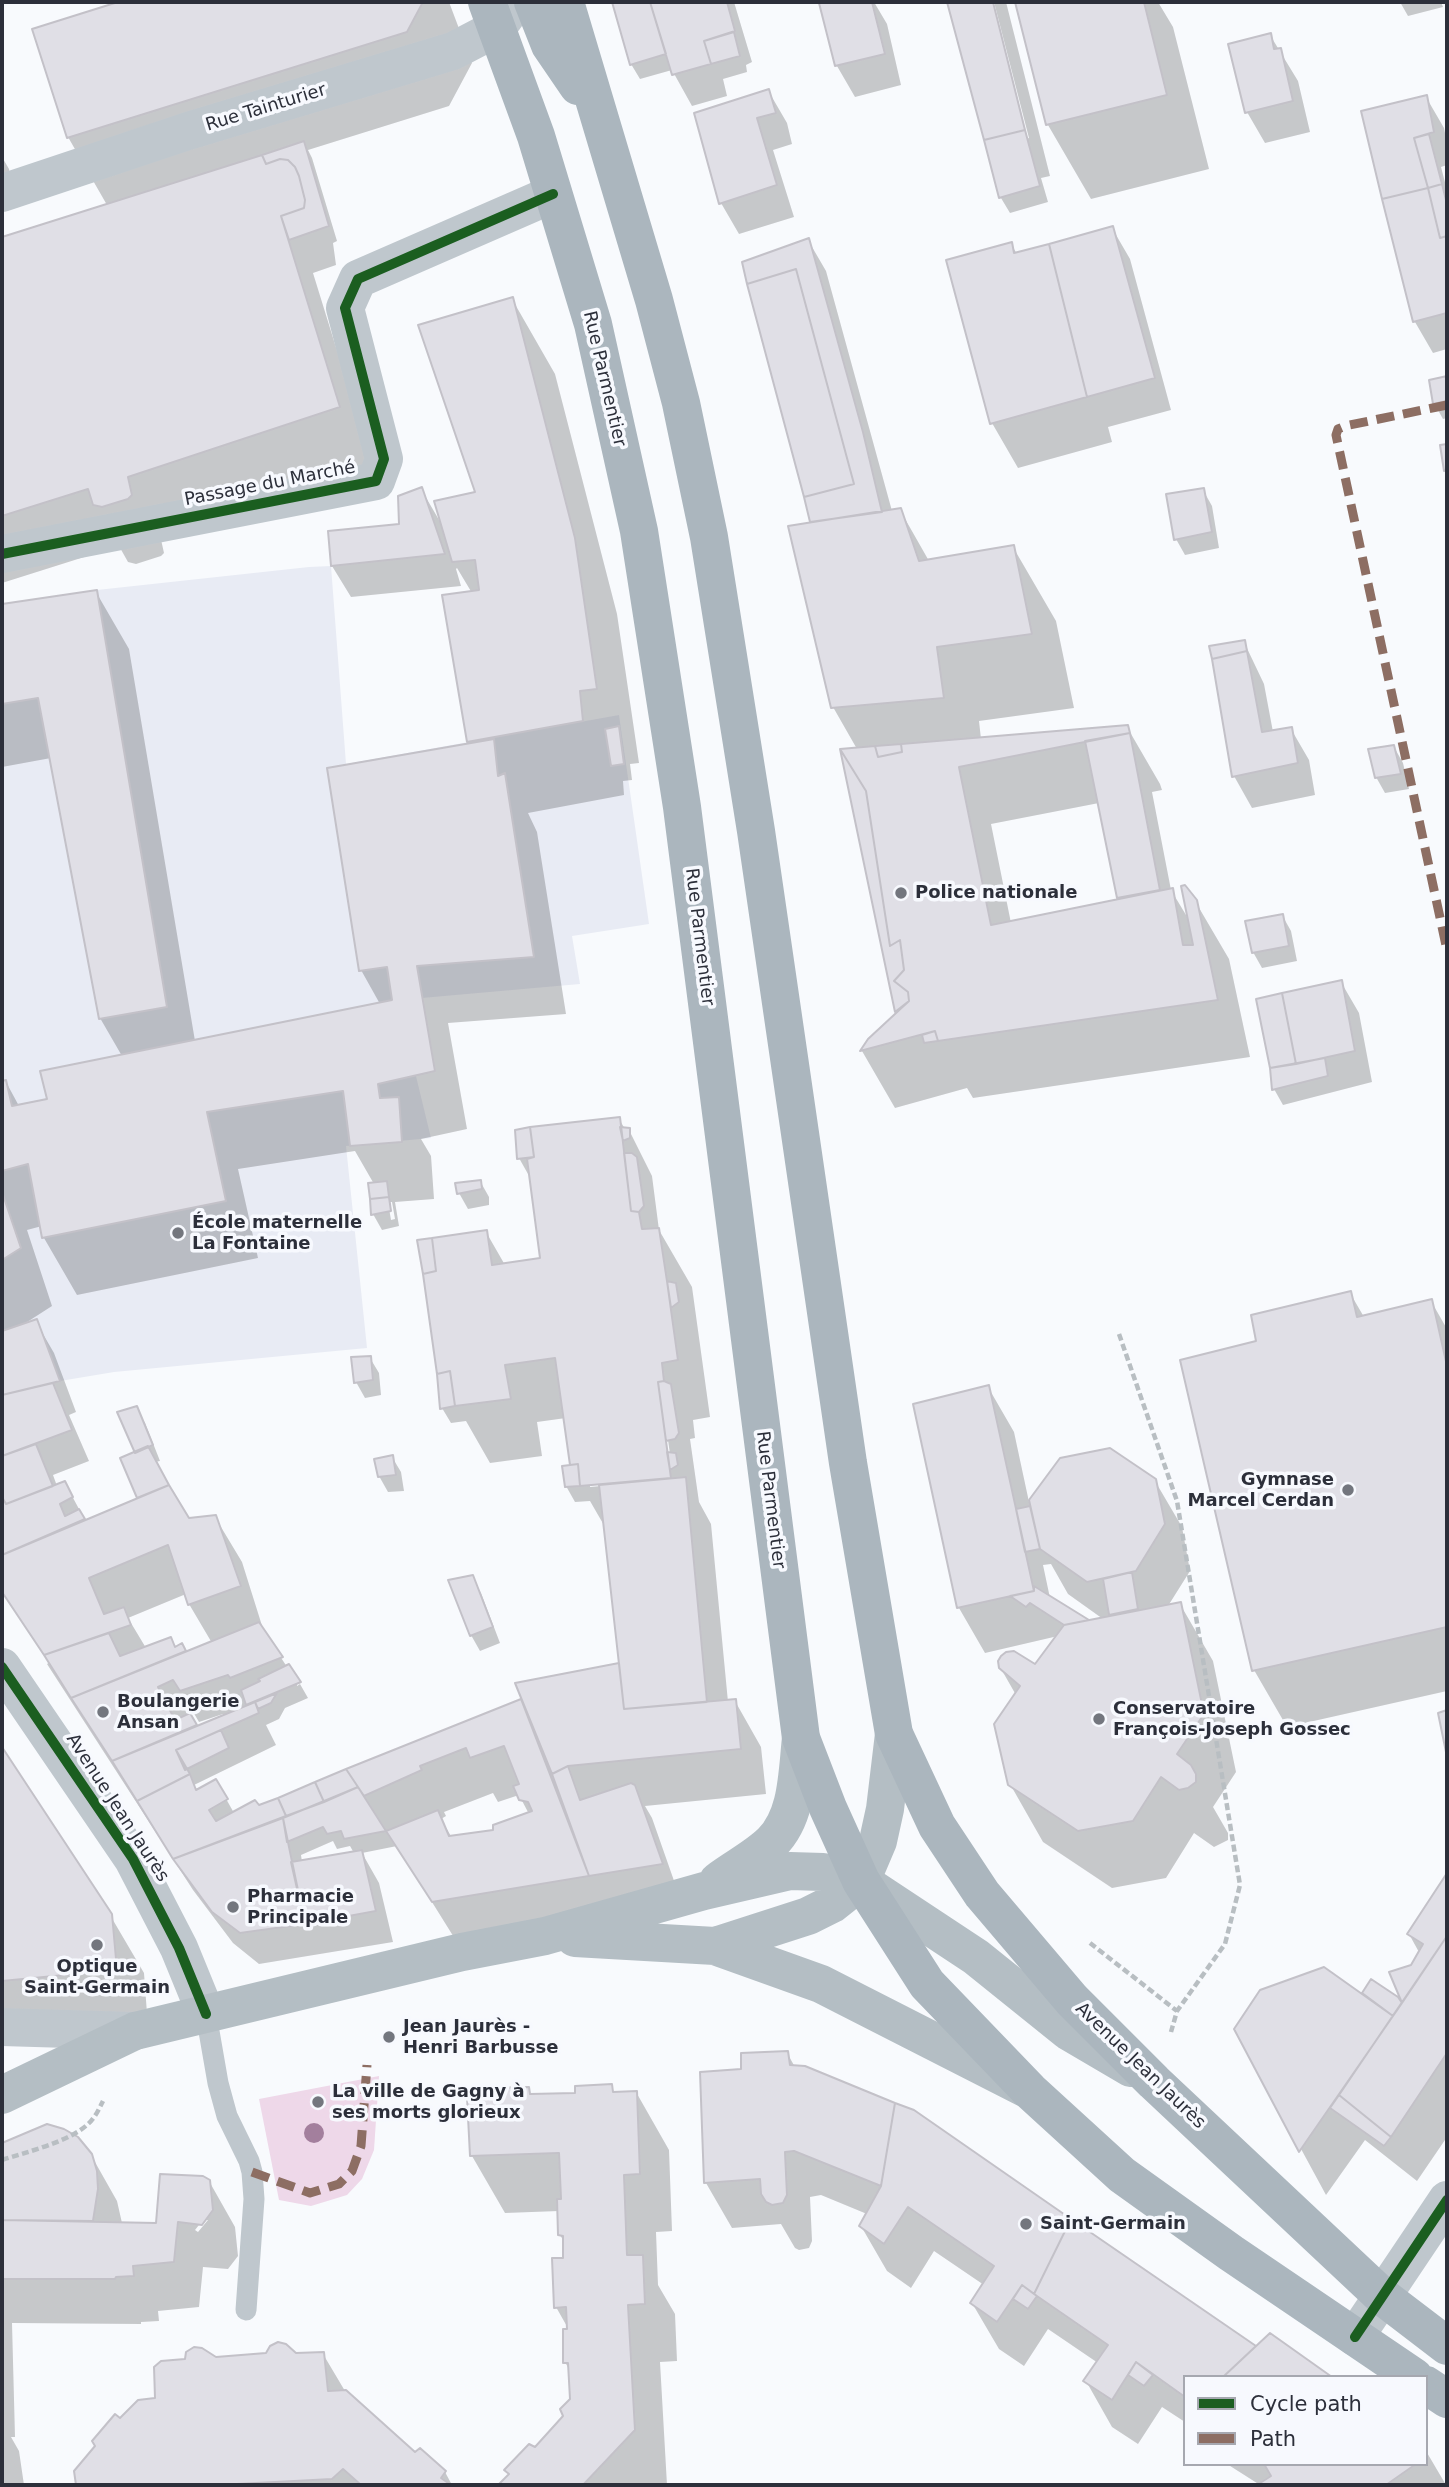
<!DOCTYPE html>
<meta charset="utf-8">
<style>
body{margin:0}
#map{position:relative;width:1449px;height:2487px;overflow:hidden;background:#f8fafd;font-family:"DejaVu Sans",sans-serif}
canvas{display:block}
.frame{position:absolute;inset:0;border:4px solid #2c2f3a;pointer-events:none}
.legend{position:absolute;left:1183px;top:2375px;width:245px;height:91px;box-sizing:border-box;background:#f7f9fe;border:2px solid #a6a8b0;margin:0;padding:9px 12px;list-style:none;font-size:21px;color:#2c2f3a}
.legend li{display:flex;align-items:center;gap:14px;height:35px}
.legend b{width:35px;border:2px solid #a6a8b0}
</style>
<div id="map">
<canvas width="1449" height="2487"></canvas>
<div class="frame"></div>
<ul class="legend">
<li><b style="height:9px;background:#1b5e20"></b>Cycle path</li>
<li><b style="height:9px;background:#8d6e63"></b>Path</li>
</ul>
</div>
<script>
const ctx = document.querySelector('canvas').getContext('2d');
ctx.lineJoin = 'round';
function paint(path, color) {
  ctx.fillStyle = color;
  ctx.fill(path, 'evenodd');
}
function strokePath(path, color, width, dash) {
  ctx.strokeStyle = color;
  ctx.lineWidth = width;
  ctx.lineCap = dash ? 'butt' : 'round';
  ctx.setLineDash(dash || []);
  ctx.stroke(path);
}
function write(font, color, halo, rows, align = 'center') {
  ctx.font = font + ' "DejaVu Sans",sans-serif';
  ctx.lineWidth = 7;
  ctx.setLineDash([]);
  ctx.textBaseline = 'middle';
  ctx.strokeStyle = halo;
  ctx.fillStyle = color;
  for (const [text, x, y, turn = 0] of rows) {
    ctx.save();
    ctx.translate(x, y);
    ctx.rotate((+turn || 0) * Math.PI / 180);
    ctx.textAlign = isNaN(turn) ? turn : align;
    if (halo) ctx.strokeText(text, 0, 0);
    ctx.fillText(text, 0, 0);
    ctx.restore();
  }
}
paint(new Path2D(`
 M331 566 346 764 619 715 649 924 572 936 580 984 422 998 435 1071 416 1076 431 1138 346 1146 367 1348 114 1372 60 1381 34 1320 2 1331V606L97 590 309 567Z`), '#e8ebf4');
paint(new Path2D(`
 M379 2076 374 2150 362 2179 347 2195 311 2206 279 2200 259 2099Z`), '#eed8e9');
paint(new Path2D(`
 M124 2H449L472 63 449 106 308 150 312 158 337 241 333 243 336 265 313 273 372 464 160 535 164 553 161 556 136 564 128 562 119 546 2 583V238L107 205 68 137 34 30Z
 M614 2H734L752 62 746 65 747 72 723 79 727 96 692 106 672 70 640 79 631 64Z
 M832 2H874L887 24 901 85 855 97 837 66 821 5Z
 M950 2H991L1026 139 1029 138 994 2H1006L1050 176 1041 178 1048 202 1010 213 1001 198Z
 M1017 2H1158L1173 27 1209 169 1091 199 1048 125Z
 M1400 2H1441L1443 7 1408 16Z
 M1270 35 1298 81 1310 132 1265 143 1247 112Z
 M769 92 787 123 792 144 773 150 794 217 739 234 721 203 696 114Z
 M1426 97 1444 128 1447 143V165L1441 167 1447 190V349L1433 353 1415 322 1363 112Z
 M2 157 9 169 13 194 2 198Z
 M1112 228 1130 259 1171 410 1108 427 1112 442 1018 468 992 423 1011 244 1017 254Z
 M808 240 826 271 892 511 900 510 929 561 1013 547 1056 621 1074 708 979 721 981 739 1127 727 1160 784 1162 790 1152 792 1171 890 1189 920 1195 901 1229 959 1250 1057 973 1098 967 1088 895 1108 862 1051 869 1040 898 1013 843 751 857 749 833 707 811 521ZM1099 803 1120 901 1011 923 991 824Z
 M512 299 555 374 617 614 639 763 630 764 632 780 623 781 624 795 528 813 537 832 566 1014 448 1023 467 1129 421 1139 431 1156 434 1199 395 1202 399 1226 382 1230 373 1214 374 1184 355 1151 238 1169 258 1258 77 1295 44 1238 42 1226 27 1230 52 1306 24 1324 36 1322 54 1353 76 1412 69 1415 89 1461 53 1475 57 1486 65 1483 86 1522 140 1499 123 1459 137 1454 136 1408 145 1423 160 1461 155 1462 188 1520 215 1517 242 1562 264 1632 297 1682V1686L300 1684 308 1698 285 1708 279 1719 266 1725 276 1745 194 1785 197 1791 216 1781 234 1813 258 1807 523 1700 621 1665 605 1527 590 1501 575 1502 566 1486 572 1466 566 1418 537 1422 542 1456 490 1463 466 1421 451 1423 442 1408 486 1232 505 1265 542 1260 531 1173 528 1174 519 1158 619 1119 625 1129 629 1130 652 1176 659 1230 692 1287 710 1417 693 1420 695 1438 690 1439 699 1502 711 1524 728 1702 735 1701 761 1747 766 1794 645 1806 652 1818 679 1895 460 1947 397 1846 362 1853 379 1883 393 1942 259 1964 233 1943 193 1890 47 1664 50 1662 2 1593V1083L6 1082 19 1106 49 1100 122 1056 100 1018 51 758 2 767V604L96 592 129 649 195 1041 380 1004 361 970 470 745 472 593 457 568 456 569 461 586 351 597 332 566 330 533 401 525 421 489 442 525 478 493ZM388 1202H392L395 1219 391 1220ZM667 1433 670 1454H666L663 1434ZM667 1477V1480L590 1487V1483ZM186 1594 189 1604 212 1643 186 1653 181 1646 175 1648H146L128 1618ZM192 1710 199 1722 223 1714 224 1716 197 1728 188 1712ZM493 1793 498 1802 519 1795 529 1814 495 1831 452 1838 441 1819 446 1816 444 1812ZM333 1841 337 1849 350 1846 354 1853 302 1862 301 1855Z
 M1447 378V418L1443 419 1434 403 1431 381Z
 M1203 490 1212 506 1219 548 1185 555 1176 539Z
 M1244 642 1264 684 1273 732 1291 729 1309 760 1315 795 1252 808 1234 776Z
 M1394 747 1403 763 1409 789 1385 793 1376 777Z
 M1282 915 1291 931 1297 961 1262 968 1253 952Z
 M1341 982 1359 1013 1372 1082 1283 1105 1274 1089Z
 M480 1181 489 1197V1205L468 1209 459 1193Z
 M1350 1293 1364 1317 1431 1301 1447 1329V1691L1287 1727 1254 1670 1258 1342Z
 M370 1358 379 1373 381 1395 365 1398 356 1382Z
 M988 1387 1014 1432 1029 1502 1061 1460 1155 1481 1182 1527 1190 1571 1168 1606 1180 1604 1213 1661 1236 1772 1213 1807 1228 1833V1840L1214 1847 1194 1833 1166 1878 1112 1888 1043 1842 1010 1784 1016 1695 1000 1667 1035 1666 1058 1636 985 1653 959 1608 915 1405ZM1051 1564 1068 1594 1103 1619 1089 1622 1050 1598 1043 1565Z
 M392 1457 401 1472 404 1491 388 1492 379 1476Z
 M472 1577 481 1593 500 1643 480 1651 471 1635Z
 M2 1750 110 1915 144 1973 148 2027 2 2037Z
 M1447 1876V2137L1417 2181 1365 2140 1326 2195 1236 2029 1369 2001 1364 1993 1406 2011 1413 1967 1420 1954 1409 1934Z
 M787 2053 795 2067 1255 2349 1329 2377H1185V2422L1162 2407 1138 2444 1112 2427 1086 2381 1098 2363 1048 2329 1024 2366 999 2349 972 2303 984 2285 934 2251 911 2288 887 2271 861 2226 867 2214 821 2195 810 2197 812 2241 809 2248 799 2250 795 2248 781 2224 732 2228 706 2183 742 2071Z
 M611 2086 615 2094 636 2092 669 2150 672 2231 656 2232 658 2285 675 2314 677 2361 660 2362 667 2485H501L510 2476 506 2470 535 2449 565 2416 572 2400 570 2371 565 2362 569 2330 556 2307 565 2259V2243L560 2235 559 2211 505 2213 472 2156 495 2097 528 2089 532 2096 577 2095Z
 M47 2126 91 2155 117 2201 122 2223 157 2224 209 2181 235 2227 238 2256 228 2269 203 2267 199 2307 158 2311 159 2321 141 2322V2324L12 2323 15 2437H11L19 2451 24 2485H2V2145ZM203 2220H208L198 2232 195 2230Z
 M323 2354 345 2391 415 2455 445 2472 452 2485H78L76 2471 120 2421 157 2400 216 2359Z
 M1426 2451 1446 2485H1260L1227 2464H1426Z`), '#0003');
const building = new Path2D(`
 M118 2H423L407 32 67 138 32 29Z
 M612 2H650L666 54 630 65Z
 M650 2H727L735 31 704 41 711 64 672 75Z
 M825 2H872L885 54 835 66 819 3Z
 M947 2H993L1025 130 984 140Z
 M1015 2H1144L1167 95 1046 125Z
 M734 32 740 56 711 64 704 41Z
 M1271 33 1274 49 1281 48 1293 101 1245 113 1228 44Z
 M769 89 776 113 757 118 777 185 719 204 694 113Z
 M1427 95 1434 132 1414 138 1428 188 1382 199 1361 111Z
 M1025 130 1040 186 999 198 984 140Z
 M1429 134 1442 184 1428 188 1414 138Z
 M304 141 329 226 289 240 281 216 304 208 305 200 299 176 295 167 288 160 280 159 266 164 262 155Z
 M262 155 266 164 280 159 288 160 295 167 299 176 305 200 304 208 281 216 340 407 128 477 132 495 128 499 102 507 93 505 88 489 2 516V237Z
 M1442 184 1447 204V236L1440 238 1428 188Z
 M1428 188 1440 238 1447 236V313L1413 322 1382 199Z
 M1113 226 1155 378 1087 397 1049 244Z
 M809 238 863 432 882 512 810 522 804 497 854 484 796 269 747 284 742 262Z
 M1012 242 1014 253 1049 244 1087 397 990 424 946 260Z
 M796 269 854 484 804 497 747 284Z
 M513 297 575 538 597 689 580 691 583 721 467 742 442 595 479 590 475 560 452 562 434 501 475 492 418 325Z
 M1447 376V401L1433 404 1429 380Z
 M1447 444V470L1444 471 1440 445Z
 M422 487 445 554 331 566 328 531 399 524 398 496Z
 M1204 488 1212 532 1174 540 1166 494Z
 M901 508 919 561 1014 545 1032 634 937 647 944 698 831 708 788 526Z
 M97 590 167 1007 99 1019 38 698 2 704V604Z
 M1245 640 1247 651 1212 659 1209 646Z
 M1247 651 1262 732 1292 727 1298 763 1232 777 1212 659Z
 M1128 725 1130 733 959 767 991 925 1173 888 1183 945H1193L1181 886 1185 885 1197 900 1218 1000 938 1041 935 1031 860 1051 868 1039 909 1001 908 992 894 981 904 970 900 940 890 946 866 791 840 749 875 746 878 757 902 752 901 744Z
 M619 726 624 764 611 766 605 729Z
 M1130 733 1160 890 1117 898 1085 741Z
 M494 739 498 776 505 773 534 957 417 966 435 1071 378 1084 380 1098 399 1097 402 1142 350 1146 343 1091 207 1112 226 1201 42 1238 28 1164 2 1171V1081L6 1080 12 1106 47 1099 40 1071 392 1000 387 967 359 971 327 768Z
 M901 744 902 752 878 757 875 746Z
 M1394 745 1401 774 1375 778 1368 749Z
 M840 749 866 791 890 946 900 940 904 970 894 981 908 992 909 1001 895 1012Z
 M1283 914 1289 946 1252 953 1245 921Z
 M1342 980 1355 1051 1296 1064 1282 993Z
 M1282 993 1296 1064 1270 1068 1256 999Z
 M935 1031 938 1041 924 1043 922 1035Z
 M1325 1058 1328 1076 1272 1090 1270 1068Z
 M620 1117 631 1211 639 1212 642 1229 659 1228 667 1281 678 1360 662 1363 664 1381 658 1382 671 1478 580 1486 578 1464 570 1465 555 1358 505 1365 511 1399 455 1406 450 1371 437 1374 423 1274 436 1271 432 1238 487 1230 492 1265 540 1258 527 1159 534 1157 530 1127Z
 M530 1127 534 1157 517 1159 515 1130Z
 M620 1127 630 1128V1138L623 1141Z
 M624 1153H632L637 1157 644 1206 639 1212 631 1211Z
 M481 1180 482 1189 457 1194 455 1183Z
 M387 1181 389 1197 370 1199 368 1183Z
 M2 1192 21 1248 2 1260Z
 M389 1197 391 1211 371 1215 370 1199Z
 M432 1238 436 1271 423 1274 417 1240Z
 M667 1281 676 1283 679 1302 671 1308Z
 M1351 1291 1357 1317 1432 1299 1447 1366V1627L1252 1671 1180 1360 1256 1341 1251 1315Z
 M37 1319 60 1381 2 1395V1331Z
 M371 1356 373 1380 354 1383 351 1357Z
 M450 1371 455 1406 440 1409 437 1374Z
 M664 1381 671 1384 679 1433 675 1439 666 1441 658 1382Z
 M53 1383 72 1430 2 1456V1395Z
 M989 1385 1034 1591 957 1608 913 1404Z
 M137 1406 153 1445 135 1453 117 1412Z
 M36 1444 53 1486 6 1504 2 1497V1456Z
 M148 1446 169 1485 137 1498 120 1458Z
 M1110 1448 1156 1479 1165 1524 1136 1571 1087 1582 1040 1549 1029 1500 1060 1458Z
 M667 1452 676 1453 678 1465 670 1470Z
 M393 1455 396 1475 378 1477 374 1459Z
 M578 1464 580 1486 565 1487 562 1466Z
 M686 1477 707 1702 624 1709 599 1485Z
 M65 1481 73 1497 60 1504 65 1516 79 1509 85 1519 2 1555V1497L6 1504Z
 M169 1485 189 1518 216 1515 241 1586 188 1605 168 1545 89 1578 104 1614 124 1607 131 1625 44 1655 2 1592V1555Z
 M1030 1506 1040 1549 1025 1552 1016 1509Z
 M1132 1572 1138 1609 1109 1615 1103 1579Z
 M473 1575 493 1627 470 1636 448 1580Z
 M1034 1586 1089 1620 1064 1625 1030 1603 1026 1607 1010 1596 1034 1591Z
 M1181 1602 1204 1714 1177 1754 1191 1765 1196 1774V1782L1188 1788 1179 1790 1161 1777 1133 1821 1078 1831 1008 1785 994 1724 1020 1686 999 1668 998 1661 1001 1656 1006 1652 1014 1651 1035 1664 1064 1625Z
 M259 1622 283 1657 230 1678 228 1675 180 1691 173 1680 158 1687 175 1720 190 1713 197 1725 112 1761 71 1698Z
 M109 1633 120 1656 171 1637 175 1647 182 1643 186 1651 71 1698 44 1655Z
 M619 1663 624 1709 736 1699 741 1749 568 1766 552 1774 515 1683Z
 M289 1664 301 1682 246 1705 241 1690 260 1681 258 1679Z
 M277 1693 271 1703 258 1709 255 1702Z
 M521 1699 589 1876 432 1902 386 1831 438 1810 449 1836 493 1830V1825L532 1811 528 1802 519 1800 513 1786 519 1784 504 1746 470 1758 466 1748 420 1766 422 1770 364 1796 346 1769Z
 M255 1702 259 1713 176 1750 190 1774 137 1801 112 1761Z
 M1447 1710V1757L1438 1713Z
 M221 1730 229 1748 185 1770 176 1750Z
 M2 1747 112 1914 117 1970 2 1981Z
 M568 1766 580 1800 631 1783 635 1785 663 1864 589 1876 552 1774Z
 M346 1769 358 1787 324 1802 315 1782Z
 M190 1774 196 1790 216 1779 228 1799 209 1810 216 1821 255 1800 259 1805 278 1798 286 1816 173 1859 137 1801Z
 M315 1782 324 1802 286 1816 278 1798Z
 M358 1787 386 1831 344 1839 341 1831 327 1834 323 1827 287 1842 283 1818Z
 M283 1818 305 1924 240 1933 212 1912 173 1859Z
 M362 1850 376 1911 305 1924 291 1862Z
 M1447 1873V1936L1402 2003 1389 1972 1411 1965 1423 1944 1407 1934Z
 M1447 1936V2053L1391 2137 1339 2095Z
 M1324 1967 1393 2016 1299 2152 1234 2029 1260 1990Z
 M1371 1979 1398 1997 1402 2003 1393 2016 1362 1993Z
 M788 2051 790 2065 805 2066 895 2103 881 2186 794 2151 785 2152 787 2195 783 2203 772 2205 766 2202 761 2194 760 2179 704 2183 700 2072 741 2069V2053Z
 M612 2084 613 2092 637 2091 640 2174 624 2175 627 2255H643L645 2304 628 2305 635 2430 583 2485H498L509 2474 504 2470 529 2444 535 2447 563 2416 560 2409 570 2399 568 2363H563V2329H567L566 2307 554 2308 552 2258H563V2236L558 2235 557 2199H561L559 2153 470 2156 467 2097 493 2096V2088L529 2087 530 2094 575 2093V2086Z
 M1339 2095 1391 2137 1384 2146 1330 2108Z
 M895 2103 914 2110 1071 2219 1034 2294 1022 2285 997 2322 970 2303 994 2266 908 2207 884 2244 859 2226 881 2186Z
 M47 2124 64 2129 78 2137 92 2154 97 2171 98 2189 93 2221 2 2220V2143Z
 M160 2174 203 2176 210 2180 213 2210 202 2225 178 2222 174 2262 133 2266 134 2276 116 2277 115 2279H2V2220L156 2223Z
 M1071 2219 1256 2346 1223 2377H1185V2397L1136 2362 1112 2400 1083 2381 1108 2345 1034 2294Z
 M1022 2285 1037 2296 1028 2309 1013 2299Z
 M1270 2333 1332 2377H1223Z
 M278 2342 286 2344 296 2353 324 2352 328 2391 346 2390 415 2452 420 2448 446 2471 441 2478 451 2485H361L343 2469 332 2479 218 2485H76L74 2471 95 2446 92 2441 115 2414 120 2418 138 2400 155 2398 154 2367 161 2361 185 2359 186 2352 194 2347 202 2348 216 2357 266 2353 270 2346Z
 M1136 2362 1153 2375 1144 2386 1128 2375Z
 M1264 2464H1416L1386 2485H1257L1271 2476Z`);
paint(building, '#e0dfe6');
strokePath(building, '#c3c1c8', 2);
strokePath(new Path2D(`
 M1119 1334 1177 1501 1240 1885 1225 1944 1177 2011 1171 2032
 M1090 1943 1177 2011
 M2 2160C26 2152 69 2142 88 2124 95 2118 99 2109 103 2101`), '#b8bec2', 4.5, [7, 3.5]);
strokePath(new Path2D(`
 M206 2014 218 2083 227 2116 249 2161 252 2172 254 2199 246 2310`), '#bfc7cd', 21);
strokePath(new Path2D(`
 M2 193 188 131 453 51 497 28 516 2
 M2 554 376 481 384 459 345 308 358 279 553 194
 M2 1667 133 1859 179 1948 206 2014
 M1355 2337 1447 2200`), '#bfc7cd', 38);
strokePath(new Path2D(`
 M2 2027 135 2031`), '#bfc7cd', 38);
strokePath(new Path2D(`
 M718 1881C735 1868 757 1857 772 1842 798 1816 797 1773 801 1738
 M575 1938 715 1946 821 1984 1025 2088
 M715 1946 808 1916 832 1904 861 1881 878 1841 885 1809 894 1734
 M2 2095 135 2031 462 1952 545 1936 704 1891 790 1871 823 1872 861 1881 976 1957 1068 2031 1131 2068`), '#b4bec4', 38);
strokePath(new Path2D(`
 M487 2 536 136 593 324 639 531 682 807 801 1738 828 1808 861 1881 927 1984 1030 2091 1122 2175 1231 2253 1414 2377
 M533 2 550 45 578 86
 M565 2 654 300 681 403 709 537 756 831 848 1463 894 1734 937 1826 982 1894 1072 2000 1154 2082 1383 2297 1447 2346
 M1426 2385 1447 2399`), '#abb6be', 38);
strokePath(new Path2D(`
 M1447 405 1345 426 1338 429 1336 435 1447 950
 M252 2172 310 2193 339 2184 352 2171 361 2146 367 2065`), '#8d6e63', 9, [18, 9]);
strokePath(new Path2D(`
 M2 554 376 481 384 459 345 308 358 279 553 194
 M2 1667 133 1859 179 1948 206 2014
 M1355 2337 1447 2200`), '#1b5e20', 10);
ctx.fillStyle = '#a37f9d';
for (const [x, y] of [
 [314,2133]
]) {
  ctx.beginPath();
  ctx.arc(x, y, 10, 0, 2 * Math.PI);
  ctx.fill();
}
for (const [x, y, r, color] of [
 [901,893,7,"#73767e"],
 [178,1233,7,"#73767e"],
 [1348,1490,7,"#73767e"],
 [103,1712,7,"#73767e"],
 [1099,1719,7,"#73767e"],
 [233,1907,7,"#73767e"],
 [97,1945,7,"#73767e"],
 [389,2037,7,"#73767e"],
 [318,2102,7,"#73767e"],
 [1026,2224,7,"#73767e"]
]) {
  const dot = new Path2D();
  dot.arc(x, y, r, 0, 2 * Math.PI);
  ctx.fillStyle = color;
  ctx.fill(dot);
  strokePath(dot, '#f7f9fe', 2.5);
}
write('18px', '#2c2f3a', '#f7f9fe', [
 ["Rue Tainturier",266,108,-17],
 ["Rue Parmentier",604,379,77],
 ["Passage du Marché",270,484,-11],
 ["Rue Parmentier",699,937,83],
 ["Rue Parmentier",770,1500,83],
 ["Avenue Jean Jaurès",117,1808,57],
 ["Avenue Jean Jaurès",1140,2066,44]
]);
write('bold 18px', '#2c2f3a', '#f7f9fe', [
 ["Police nationale",915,893],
 ["École maternelle",192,1223],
 ["La Fontaine",192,1244],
 ["Gymnase",1334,1480,"right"],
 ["Marcel Cerdan",1334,1501,"right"],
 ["Boulangerie",117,1702],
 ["Ansan",117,1723],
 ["Conservatoire",1113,1709],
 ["François-Joseph Gossec",1113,1730],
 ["Pharmacie",247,1897],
 ["Principale",247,1918],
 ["Optique",97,1967,"center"],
 ["Saint-Germain",97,1988,"center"],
 ["Jean Jaurès -",403,2027],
 ["Henri Barbusse",403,2048],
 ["La ville de Gagny à",332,2092],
 ["ses morts glorieux",332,2113],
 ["Saint-Germain",1040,2224]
], 'left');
</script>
